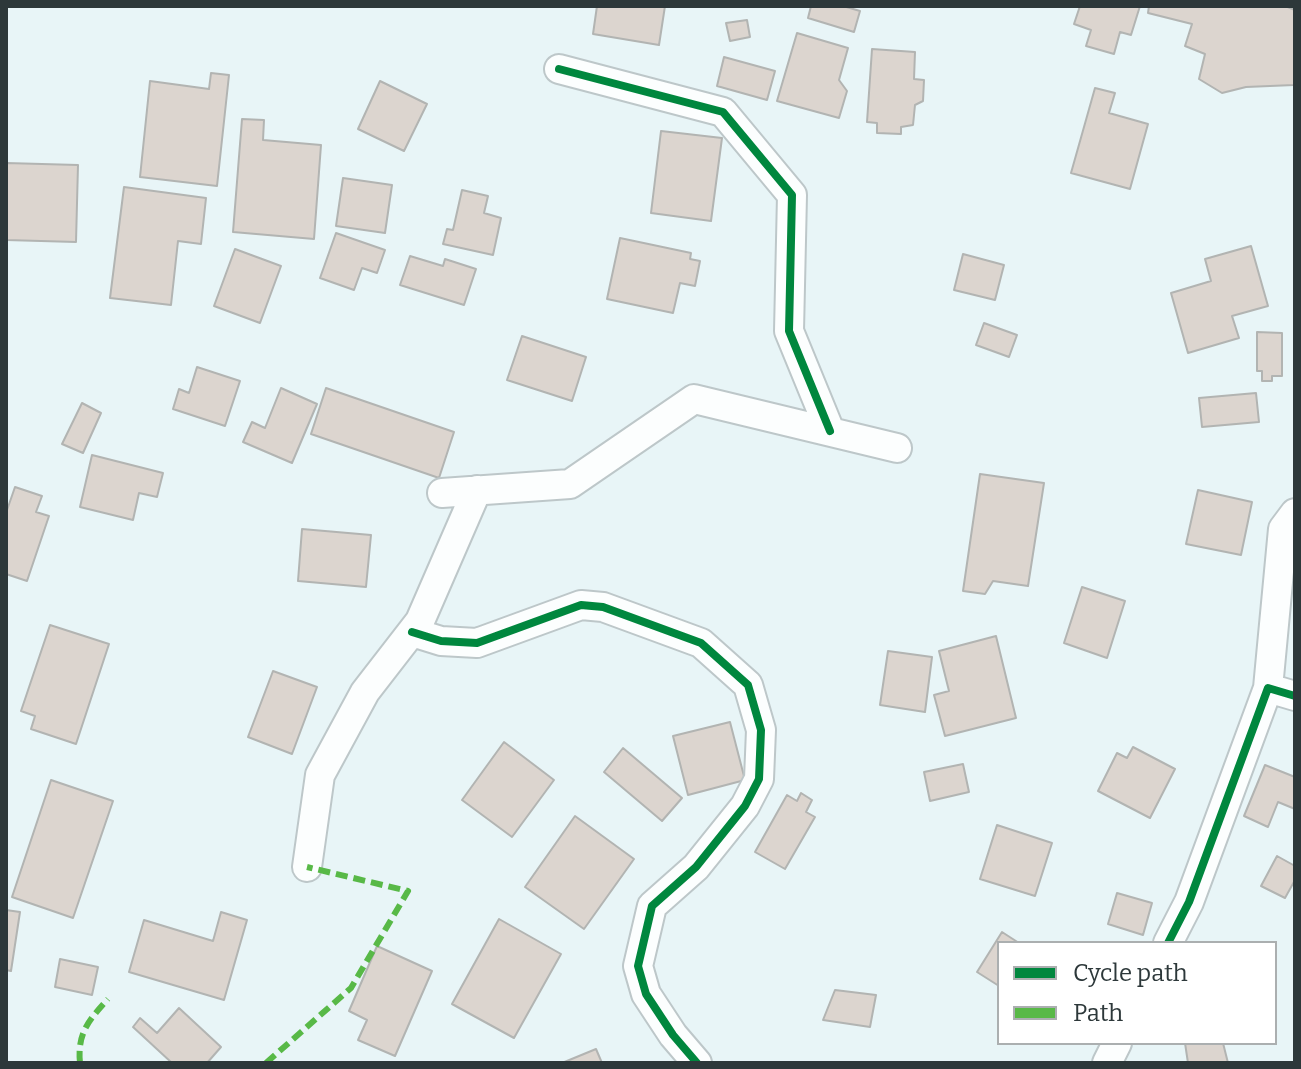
<!DOCTYPE html>
<style>
body{margin:0}
#map{position:relative;width:1301px;height:1069px;overflow:hidden;background:#e8f5f7;font-family:Bitter,serif}
canvas{display:block}
.frame{position:absolute;inset:0;border:8px solid #2d383a;pointer-events:none}
.legend{position:absolute;left:997px;top:941px;width:280px;height:104px;box-sizing:border-box;background:#fff;border:2px solid #abafb0;margin:0;padding:10px 14px;list-style:none;font-size:24px;color:#2d383a}
.legend li{display:flex;align-items:center;gap:16px;height:40px}
.legend b{width:40px;border:2px solid #abafb0}
</style>
<div id="map">
<canvas width="1301" height="1069"></canvas>
<div class="frame"></div>
<ul class="legend">
<li><b style="height:10px;background:#00873e"></b>Cycle path</li>
<li><b style="height:10px;background:#58b947"></b>Path</li>
</ul>
</div>
<script>
const ctx = document.querySelector('canvas').getContext('2d');
ctx.lineJoin = 'round';
function paint(path, color) {
  ctx.fillStyle = color;
  ctx.fill(path, 'evenodd');
}
function strokePath(path, color, width, dash) {
  ctx.strokeStyle = color;
  ctx.lineWidth = width;
  ctx.lineCap = dash ? 'butt' : 'round';
  ctx.setLineDash(dash || []);
  ctx.stroke(path);
}
const building = new Path2D(`
 M597 6H665L659 45 593 34Z
 M811 6H843L860 11 854 32 808 18Z
 M1080 6H1140L1131 35 1120 32 1114 54 1086 46 1091 30 1074 24Z
 M1149 6H1285L1295 10 1294 85 1246 87 1222 93 1199 79 1205 54 1185 46 1192 24 1148 13Z
 M747 20 750 37 730 41 726 23Z
 M797 33 848 48 839 80 847 91 839 118 777 101Z
 M872 49 915 52 914 79 924 80 923 101 915 105 913 125 901 127V134L877 133V123L867 122Z
 M724 57 775 71 767 100 717 86Z
 M211 73 229 75 217 186 140 177 150 81 209 89Z
 M380 81 427 104 404 151 358 129Z
 M1095 88 1115 93 1109 113 1148 124 1130 189 1071 173Z
 M242 119 264 120 263 140 321 145 314 239 233 232Z
 M661 131 722 138 711 221 651 213Z
 M6 163 78 165 76 242 6 240Z
 M343 178 392 185 385 233 336 226Z
 M124 187 206 198 201 244 178 241 171 305 110 298Z
 M462 190 488 196 484 213 501 218 493 255 443 244 447 229 453 230Z
 M336 233 385 250 377 273 362 268 354 290 320 278Z
 M620 238 691 253 690 259 700 261 695 286 680 283 673 313 607 299Z
 M1251 246 1268 306 1232 316 1239 338 1188 353 1171 293 1211 281 1205 259Z
 M235 249 281 266 260 323 214 306Z
 M963 254 1004 265 995 300 954 290Z
 M410 256 443 266 445 259 476 269 464 305 400 285Z
 M984 323 1017 335 1009 357 976 345Z
 M1257 332 1282 333V376H1272V381H1262V371H1257Z
 M522 336 586 357 572 401 507 380Z
 M197 367 240 381 225 426 173 409 179 389 189 393Z
 M281 388 317 404 292 463 243 442 252 422 265 428Z
 M326 388 454 432 439 478 311 434Z
 M1256 393 1259 422 1202 427 1199 398Z
 M82 403 101 413 83 453 62 444Z
 M92 455 163 473 157 497 139 493 133 520 80 507Z
 M980 474 1044 483 1028 586 993 581 985 594 963 591Z
 M15 487 42 496 36 512 49 516 27 581 6 574V513Z
 M1198 490 1252 502 1241 555 1186 544Z
 M302 529 371 535 366 587 298 581Z
 M1082 587 1125 601 1107 658 1064 643Z
 M50 625 109 644 76 744 31 729 35 716 21 711Z
 M996 636 1016 718 945 736 934 695 949 691 939 651Z
 M888 651 932 657 925 712 880 705Z
 M273 671 317 687 292 754 248 737Z
 M730 722 745 780 688 795 673 736Z
 M504 742 554 780 512 837 462 800Z
 M1133 747 1175 769 1150 818 1098 791 1117 753 1127 758Z
 M623 748 682 798 662 821 604 772Z
 M963 764 969 792 930 801 924 772Z
 M1265 765 1295 777V809L1278 802 1268 827 1244 816Z
 M51 780 113 801 73 918 12 897Z
 M801 793 812 800 806 812 815 817 785 869 755 852 787 795 797 801Z
 M575 816 634 859 584 929 525 887Z
 M997 825 1052 843 1035 896 980 879Z
 M1277 856 1295 866V880L1285 898 1261 886Z
 M1117 893 1152 903 1143 935 1108 924Z
 M6 910 20 912 11 971 6 970Z
 M221 912 247 920 224 1000 129 972 144 920 213 941Z
 M499 919 561 954 514 1038 452 1004Z
 M1002 932 1019 943H999V986L977 972Z
 M377 946 432 971 395 1056 358 1040 367 1020 349 1011Z
 M60 959 98 967 92 995 55 987Z
 M835 990 876 995 870 1027 823 1020Z
 M179 1008 221 1047 207 1063H172L133 1027 140 1018 157 1033Z
 M1185 1043H1223L1228 1063H1188Z
 M596 1049 602 1063H562Z`);
paint(building, '#dcd5cf');
strokePath(building, '#b2b4b2', 2);
const minor = new Path2D(`
 M559 69 723 112 792 195 789 331 830 431
 M442 493 570 484 694 399 897 448
 M412 632 441 641 477 643 581 605 603 607 701 643 748 685 761 730 759 779 745 806 696 867 652 906 638 966 646 994 673 1035 697 1063
 M1268 688 1283 529 1295 513
 M307 867 320 775 365 692 420 621 477 490
 M1168 943 1189 902 1268 688 1295 696
 M1107 1063 1117 1043`);
strokePath(minor, '#bdc7c9', 32);
strokePath(minor, '#fcfefe', 28);
strokePath(new Path2D(`
 M80 1063C77 1033 89 1020 108 999
 M266 1063 351 988 408 891 307 867`), '#58b947', 6, [12, 6]);
strokePath(new Path2D(`
 M559 69 723 112 792 195 789 331 830 431
 M412 632 441 641 477 643 581 605 603 607 701 643 748 685 761 730 759 779 745 806 696 867 652 906 638 966 646 994 673 1035 697 1063
 M1168 943 1189 902 1268 688 1295 696`), '#00873e', 8);
</script>
